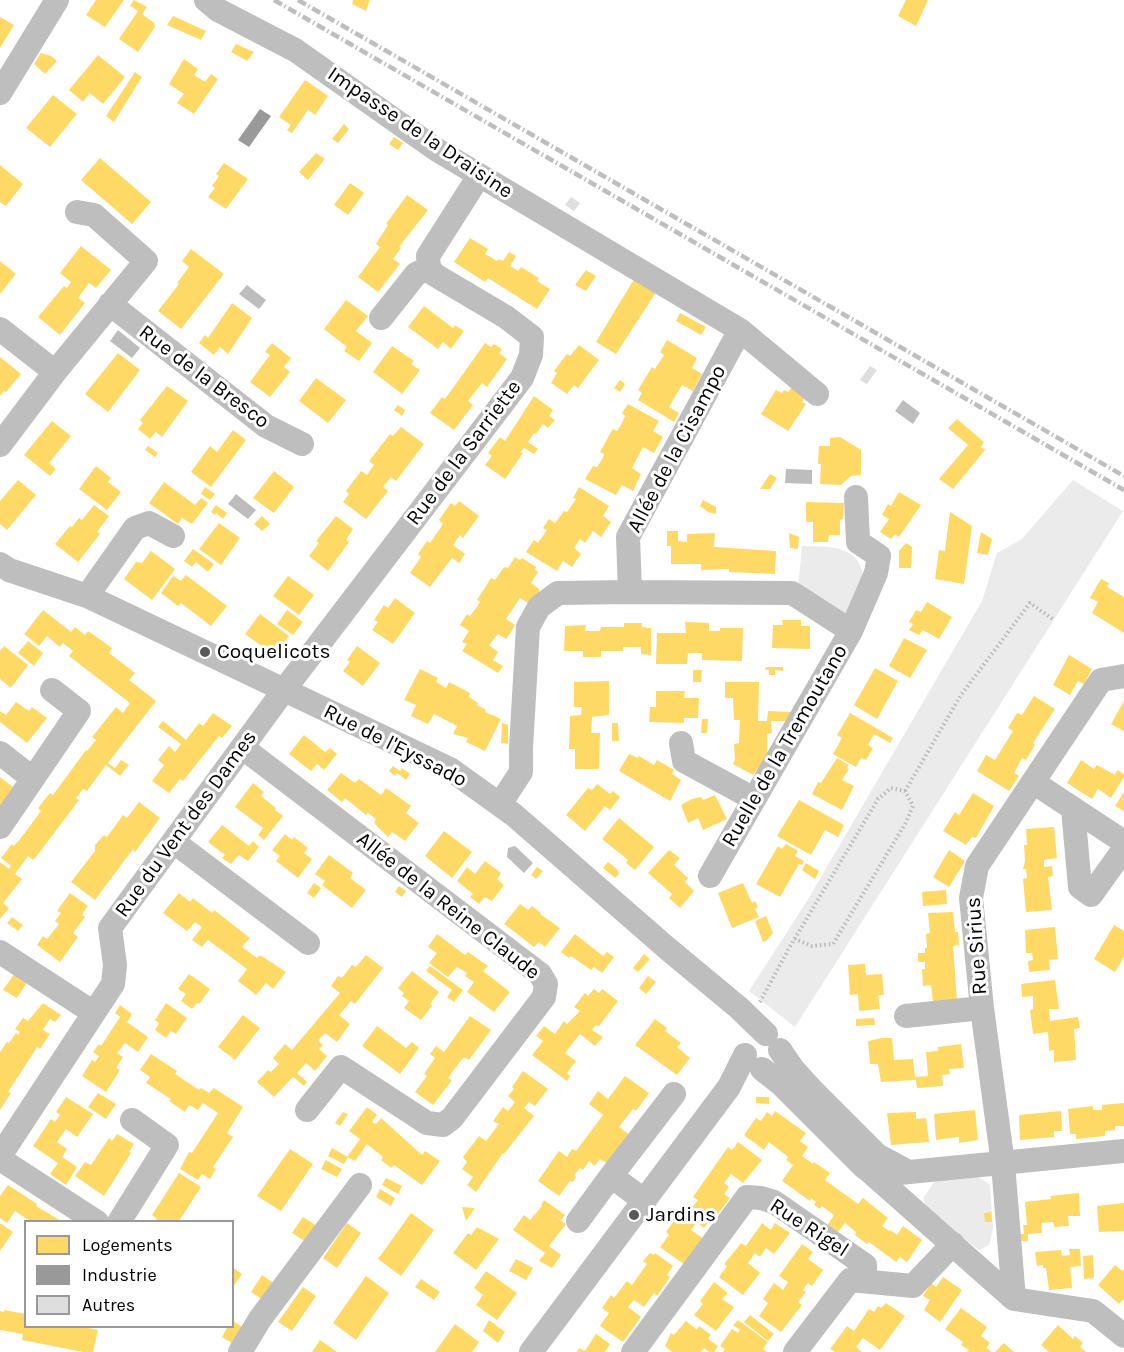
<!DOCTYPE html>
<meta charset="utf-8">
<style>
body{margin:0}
#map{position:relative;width:1124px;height:1352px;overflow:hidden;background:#fff;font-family:Karla,sans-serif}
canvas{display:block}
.legend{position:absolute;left:24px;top:1220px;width:210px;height:108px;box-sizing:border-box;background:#fff;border:2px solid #999;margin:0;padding:8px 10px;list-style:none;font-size:18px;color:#000}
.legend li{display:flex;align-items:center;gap:12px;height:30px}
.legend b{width:30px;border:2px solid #999}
</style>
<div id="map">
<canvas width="1124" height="1352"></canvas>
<ul class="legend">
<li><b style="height:16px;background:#ffd966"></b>Logements</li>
<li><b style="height:16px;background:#999"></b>Industrie</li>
<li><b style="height:16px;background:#dedede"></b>Autres</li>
</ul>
</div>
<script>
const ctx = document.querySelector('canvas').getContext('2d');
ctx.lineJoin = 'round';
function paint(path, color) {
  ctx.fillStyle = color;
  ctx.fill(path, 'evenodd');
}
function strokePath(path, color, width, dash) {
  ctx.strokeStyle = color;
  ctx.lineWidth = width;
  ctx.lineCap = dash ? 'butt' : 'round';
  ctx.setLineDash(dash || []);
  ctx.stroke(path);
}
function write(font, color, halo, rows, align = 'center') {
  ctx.font = font + ' Karla,sans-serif';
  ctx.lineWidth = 6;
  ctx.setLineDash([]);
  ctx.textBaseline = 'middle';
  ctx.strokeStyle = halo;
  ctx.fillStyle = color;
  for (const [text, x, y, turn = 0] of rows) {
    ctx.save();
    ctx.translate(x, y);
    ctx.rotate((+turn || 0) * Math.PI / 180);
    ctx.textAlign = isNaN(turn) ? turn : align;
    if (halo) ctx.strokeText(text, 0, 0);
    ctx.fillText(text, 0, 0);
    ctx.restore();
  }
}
paint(new Path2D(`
 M1073 480 1123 511 795 1027 749 991 807 901 982 601 997 553 1022 539Z
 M802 546C828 547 862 544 863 580 863 588 852 607 848 615L798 589Z
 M973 1173 990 1185 993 1229 989 1245 979 1250 928 1211 923 1198 935 1181Z`), '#ebebeb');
paint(new Path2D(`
 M247 285 266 300 259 309 239 294Z
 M118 330 140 348 132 358 110 341Z
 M903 400 920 413 913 424 895 411Z
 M786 469 812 470V484L785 483Z
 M236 494 256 510 248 519 228 504Z
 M515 846 533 863 524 873 507 857 508 848Z`), '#bdbdbd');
paint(new Path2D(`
 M96 0H124L105 27 86 15Z
 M134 0 147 7 142 14 154 23 155 27 138 52 119 39 138 11 130 6Z
 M353 0H370L366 11 352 4Z
 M906 0H928L916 26 898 16Z
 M173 16 206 31 201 40 167 25Z
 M0 17 14 25 0 48Z
 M236 44 254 52 247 61 231 52Z
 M41 53 51 56 57 61 45 74 34 64Z
 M98 55 125 77 103 104 90 93 83 102 69 90Z
 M184 59 198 69 194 75 205 82 211 74 218 79 194 114 177 103 184 94 169 84Z
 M135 72 142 77 114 122 106 116Z
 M305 80 328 96 315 115 308 110 292 133 287 130 291 125 279 117Z
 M53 95 77 114 50 147 26 128Z
 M344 124 349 129 338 143 332 139Z
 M394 137 403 143 398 150 389 144Z
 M316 153 325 159 308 180 299 172Z
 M100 158 151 202 132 224 81 180Z
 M224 163 248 179 226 209 208 197 215 188 212 186 219 176 216 174Z
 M0 165 23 184 6 206 0 202Z
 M350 183 364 193 348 215 334 205Z
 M407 195 428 210 399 247 401 248 393 259 400 264 378 292 358 277 380 247 376 244 388 225 386 224Z
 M470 238 488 249 485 254 497 261 499 259 503 261 509 252 516 256 510 266 518 271 521 267 539 278 537 281 550 289 537 309 488 278 485 282 454 262Z
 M81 246 111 270 96 288 89 283 78 298 85 303 60 335 38 317 64 286 67 288 71 282 60 273Z
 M191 249 224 274 181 329 158 311 179 284 177 283 189 267 182 261Z
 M0 261 16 274 0 294Z
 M586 270 596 276 586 291 575 285Z
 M636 276 658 289 616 354 596 342Z
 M346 300 368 316 356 331 372 343 359 361 344 351 347 347 324 329Z
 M232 303 252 318 228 354 220 347 214 355 199 343 205 335 208 338Z
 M424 306 453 328 455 325 464 331 451 349 443 342 438 349 408 327Z
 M680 313 706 327 701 335 676 321Z
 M667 340 697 358 692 368 702 374 693 391 682 385 669 407 679 413 674 422 638 400 642 393 638 390 652 367 655 369 664 355 660 352Z
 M272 343 291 358 284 367 290 372 270 397 250 382 270 355 265 352Z
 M485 343 491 347 494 344 502 349 499 353 507 359 487 387 482 383 468 401 473 405 454 430 430 413 442 397 445 399Z
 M579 345 599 360 578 388 574 385 567 394 551 383 557 373 554 371 567 354 570 356Z
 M392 346 414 361 411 364 420 370 402 394 373 372Z
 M118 353 140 370 108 412 85 394Z
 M0 357 21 374 6 392 4 391 0 396Z
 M316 378 346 400 328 423 299 401Z
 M620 380 625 384 620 392 614 388Z
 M167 386 188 401 162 437 156 432 150 439 138 429 143 423 140 420Z
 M793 386 807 394 802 402 806 404 788 431 761 414 776 390 782 393 784 390 788 392Z
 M534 396 553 410 549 416 555 420 548 428 543 424 536 434 534 433 528 442 538 449 534 454 524 448 521 452 523 453 505 479 485 465 492 456 488 453 500 437 505 441Z
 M628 404 659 421 653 431 663 437 654 453 643 447 632 468 641 474 633 491 622 485 616 495 585 479 593 466 597 467 603 458 604 454 600 452 611 432 613 429 617 431 621 425 625 416 622 413Z
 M398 405 405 410 402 416 394 410Z
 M957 419 984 442 981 447 985 450 953 489 939 479 968 445 948 428Z
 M52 421 71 436 49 463 56 469 50 476 24 455Z
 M401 427 424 444 396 481 391 477 383 487 388 491 366 519 343 502 349 494 346 491 361 471 367 475 374 465 369 461 390 434 393 436Z
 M233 430 246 440 211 487 191 472 210 446 217 452Z
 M840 437 861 450V475L851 476 841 485 820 484 821 464H818L819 446H830V438Z
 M148 446 158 453 155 457 145 450Z
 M96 466 111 478 108 482 121 492 107 510 79 489Z
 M274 471 294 487 274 513 253 498Z
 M770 474 777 478 770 489H760Z
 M18 480 36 495 7 530 0 524V501Z
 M164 482 195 505 201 498 208 503 192 524 182 518 178 524 149 503Z
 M205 487 215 494 210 500 201 494Z
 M579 487 609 506 603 516 611 522 601 537 593 531 585 543 580 539 574 548 581 554 576 561 572 567 563 561 557 571 526 552 534 540 538 543 547 530 543 528 549 519 555 523 564 511 567 512 576 499 573 498Z
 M899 492 921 505 899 537 895 534 891 539 880 532 889 519 882 515 888 504 891 506Z
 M703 500 716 507V514L708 512 700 506Z
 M459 501 479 516 463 538 460 535 453 545 465 554 459 563 452 558 430 587 410 573 421 557 418 554 427 541 430 543 443 524 439 520 451 503 455 506Z
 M806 502 844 503 843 519 840 520V535H829L828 542H813V522H806Z
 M94 505 109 516 97 532 100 534 78 562 55 544 70 526 72 527 79 518 82 520Z
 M216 505 227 513 223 519 216 513 215 515 211 512Z
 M950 512 972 526 964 584 935 579 939 550 945 551Z
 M262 516 270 524 262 531 254 524Z
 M336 516 353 529 346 540 349 542 328 571 309 556 319 543 316 541Z
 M219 523 240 538 221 565 199 549Z
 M667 531H678V541L687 542V534L715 533 714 547 776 551 775 574 729 572V569L701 570V564H671V546H667Z
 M981 532 992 539 988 555 977 553Z
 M789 533 799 537 798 549 790 548Z
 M906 543 912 547 911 568H899V551Z
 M193 549 214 564 208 572 196 562 192 567 184 561Z
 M151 551 175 569 152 600 124 579 136 562 142 563Z
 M515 557 520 560 522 558 536 567 535 570 538 572 531 583 539 589 540 593 531 605 520 598 506 619 515 625 511 632 506 639 498 634 489 645 498 652 493 660 503 666 498 673 462 651 467 644 462 642 469 631 460 625 467 614 470 616 476 608 480 602 477 600 491 578 495 580 504 567 508 568Z
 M186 575 227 606 211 626 181 603 178 606 161 593 173 576 181 581Z
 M288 576 314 595 299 615 273 596Z
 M1101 579 1109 583 1107 587 1124 597V633L1092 613 1098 602 1090 598Z
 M395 598 415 613 393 644 372 630 378 622 374 620 384 605 388 608Z
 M927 602 952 617 939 639 923 630 919 635 909 630 913 624 909 622 916 610 921 612Z
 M43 610 71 632 75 627 85 635 88 631 112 648 109 653 135 673 129 680 156 701 108 763 115 768 121 760 129 765 120 776 106 765 87 791 83 789 76 798 79 800 36 857 33 860 28 856 15 874 22 879 3 903 9 908 0 919V862L9 869 11 866 1 858 12 844 14 846 21 838 41 811 38 808 50 793 53 795 86 750 87 751 96 740 92 737 116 707 123 713 130 703 69 656 73 651 63 643 60 647 47 636 39 646 24 634Z
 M287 610 303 622 293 635 277 624Z
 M260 614 289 636 283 644 286 646 278 658 245 634Z
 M782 620H801V626H810V649L772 648 773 625H783Z
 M685 622 709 623V631H720V628H743L742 661 702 660V653H688L687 664H656L657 633H686Z
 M624 623H642V627L651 628V655L641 654V647H623V651H601V657H583V651H564L565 626 586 625 585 631H600L601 627H624Z
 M904 638 927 650 910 678 889 666Z
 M28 641 43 653 34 666 18 653Z
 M4 646 28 665 11 688 0 679V651Z
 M357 646 380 663 363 686 343 671 350 662 347 660Z
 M1069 655 1092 669 1084 684 1078 681 1070 695 1053 685Z
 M766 667H783V671L775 670V675H769V670H765Z
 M875 668 898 681 877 719 854 705Z
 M420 669 438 678 436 682 446 688 449 682 470 693 469 697 478 703 477 705 486 710 485 712 501 719 485 751 466 742 468 738 453 734 457 726 434 714 428 724 411 716 416 705 404 700Z
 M693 670H702L701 682H693Z
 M609 681V715L592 717 591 733H600L599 769H575V749H569L570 716 581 715 582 707H574V682Z
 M725 682H759L758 721H767L768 711 791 712 790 721H771L772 733 767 734V756L753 775 733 764 735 760 734 744 739 743 740 720H734L733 698H725Z
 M656 691H685L684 698H699L698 718H684V723L649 722 650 707H656Z
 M1034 696 1055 709 1033 743 1035 745 1026 760 1022 758 1014 773 1019 776 1009 791 977 771 986 755 995 760 1013 731 1008 728 1017 713 1022 715Z
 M1124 701V731L1111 724Z
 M16 702 29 711 32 707 47 718 27 743 0 722V711L6 715Z
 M213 713 232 726 222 738 219 736 183 781 180 779 169 793 152 781 164 765 158 760 169 746 175 752 181 744 158 727 163 721 186 740 199 723 203 726Z
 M850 713 893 738 890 743 874 734 868 745 873 748 866 760 861 758 856 767 833 754 842 738 837 735Z
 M702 719H708L707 733H701Z
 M502 723 508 725V744L501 743Z
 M612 723H618L619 741H612Z
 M304 735 325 752 330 748 337 754 324 770 317 764 311 771 289 754Z
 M629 754 638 758 639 756 654 765 657 760 674 770 672 774 681 780 670 801 619 771Z
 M837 758 849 765 847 768 849 769 842 780 854 786 842 810 812 794 818 782 821 783Z
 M1081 760 1094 769 1097 765 1115 775 1117 770 1124 774V777L1111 798 1098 789 1092 799 1067 783Z
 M393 766 400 771 402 768 410 774 406 780 397 773 395 776 389 771Z
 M341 773 355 783 359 779 381 795 386 788 411 806 406 813 419 823 405 841 392 832 388 837 374 823 376 819 368 813 366 815 345 798 342 802 327 790Z
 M0 777 18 791 0 811Z
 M253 783 264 792 261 796 276 808 275 810 283 816 264 840 258 835 263 828 235 807Z
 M597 784 610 794 613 791 620 797 610 810 605 806 585 831 566 815 588 788 592 790Z
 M1124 792V811L1115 806Z
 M973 793 994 806 976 838 972 837 966 845 943 831 955 812 959 815Z
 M715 795 727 819 703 830 698 818 688 823 681 805 692 799 701 797 703 800Z
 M799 800 844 825 838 837 825 830 811 855 777 836Z
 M139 802 160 818 135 852 133 849 95 900 71 882 95 851V845L104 835 107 837 123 815 127 818Z
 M619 818 654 847 635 870 626 863 628 860 602 839Z
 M222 825 249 846 253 841 259 847 248 861 239 855 231 864 222 858 225 855 208 842Z
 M1054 827 1057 858 1044 860V867L1052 866 1053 876 1048 877 1052 910 1026 912 1023 879 1027 878 1026 869H1023L1025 861 1024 845H1027L1026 829Z
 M444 831 472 852 452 878 425 856Z
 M285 834 292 840 294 837 308 848 304 853 312 859 298 878 276 861 280 856 272 850Z
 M786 844 798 851 795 856 804 861 802 865 799 864 780 897 756 884 778 846 782 849Z
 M669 850 680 858 674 865 688 878 685 882 694 891 680 908 669 898 672 894 648 873Z
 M949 850 965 861 949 887 933 877Z
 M329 855 353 873 350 878 366 890 352 908 322 885 325 881 315 874Z
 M485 861 501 873 497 879 504 885 492 901 485 897 479 904 470 897 473 894 457 881 467 867 475 874Z
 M608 862 617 869 619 874 615 878 603 868Z
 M806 863 819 871 815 879 802 870Z
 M537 867 543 871 536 879 531 875Z
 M314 883 321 888 314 898 307 893Z
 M743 883 752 903 755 901 758 907 755 909 759 917 732 928 718 893Z
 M399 886 406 891 402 897 395 892Z
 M946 890 947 904 923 906 922 892Z
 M70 893 88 906 82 914 85 917 73 933 78 937 60 962 37 945 43 936 47 939 59 924 55 921 61 913 57 911Z
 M179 893 190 902 193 898 212 913 214 910 250 938 242 947 257 958 260 955 286 972 273 989 266 983 256 995 238 981 247 969 208 940 202 947 192 940 202 927 195 922 187 931 163 913Z
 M520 904 528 910 532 906 541 913 540 914 560 928 545 947 539 942 534 947 504 924Z
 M953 912 955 932H958L959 945 953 946 957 1000 933 1002 931 985 923 986 922 969H925V962H918V953H925V948H927L926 934 930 933 928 913Z
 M766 916 773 933 766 941 763 942 755 921Z
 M12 917 23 925 18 931 7 923Z
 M1114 925 1124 931V957L1115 972 1094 959Z
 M1055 927 1058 959 1049 960 1050 970 1029 972 1028 961 1033 960 1032 953H1026L1025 930Z
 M437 934 465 955 468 952 488 966 483 971 510 992 494 1012 467 992 474 982 465 976 467 973 457 967 448 977 429 963 437 953 428 947Z
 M575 934 603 956 607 952 614 957 602 973 594 967 591 970 571 956 569 958 561 952Z
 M644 954 650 959 638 972 633 968Z
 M366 955 383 968 355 1004 351 1001 339 1015 350 1024 337 1042 325 1033 318 1041 323 1045 319 1049 327 1056 315 1071 306 1063 297 1073 307 1082 304 1086 293 1077 274 1097 257 1082 268 1070 271 1072 279 1064 273 1058 285 1044 292 1050 340 993 331 986 338 976 342 978 352 965 356 967Z
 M865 964 866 975 882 974 884 995H878L880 1009 859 1011 858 994 850 995 848 965Z
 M430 966 463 990 454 1002 447 997 452 990 426 971Z
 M412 971 439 992 430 1004 432 1006 421 1020 404 1008 409 1001 402 996 404 993 398 988Z
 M15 973 28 981 17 998 3 990Z
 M189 974 210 989 199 1004 197 1003 192 1009 181 1001 186 994 178 989Z
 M648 976 656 982 646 994 639 988Z
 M1055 980 1059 1009H1049L1050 1021 1078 1017 1080 1028 1074 1029 1076 1060 1054 1062V1050L1049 1051 1048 1032 1033 1034 1030 1010 1033 1009V996L1022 997 1021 984Z
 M594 989 599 993 602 989 618 1001 599 1026 596 1025 592 1030 603 1037 595 1046 580 1034 565 1053 576 1061 567 1073 570 1076 567 1081 532 1055 543 1041 536 1036 544 1026 555 1034 564 1021 567 1024 580 1011 574 1007 585 993 588 996Z
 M43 1003 61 1015 55 1022 50 1019 43 1030 50 1034 40 1049 37 1047 25 1066 8 1092 11 1093 0 1110V1052L7 1042 9 1043 16 1033 18 1035 20 1032 15 1029 23 1018 28 1021Z
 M166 1003 187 1018 176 1034 171 1031 166 1038 155 1030 159 1023 155 1020Z
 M120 1005 132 1014 127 1022 148 1037 138 1052 125 1043 117 1053 123 1057 116 1068 120 1070 106 1092 82 1076 92 1060 95 1062 99 1056 93 1052 99 1044 101 1046 120 1017 115 1013Z
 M243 1015 260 1028 235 1060 218 1047Z
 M470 1016 491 1030 469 1060 464 1057 459 1063 448 1078 452 1080 433 1105 415 1092 427 1076 424 1074 435 1058 430 1054 436 1046 444 1052Z
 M874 1018 875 1025 856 1026V1019Z
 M655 1019 667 1028 665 1031 681 1043 677 1047 690 1058 677 1075 635 1045Z
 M377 1026 406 1048 412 1042 419 1048 400 1074 362 1046Z
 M882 1038H892L894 1060 913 1059 915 1077 928 1076 926 1052 938 1051V1047L961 1044 964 1068 949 1069 950 1074 942 1075 943 1086 917 1088 916 1080 881 1082 878 1064H870L868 1041Z
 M151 1054 177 1071 175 1074 199 1090 201 1088 209 1093 214 1088 243 1107 227 1133 233 1137 213 1167 216 1169 210 1179 202 1174 198 1180 180 1169 189 1152 192 1153 218 1113 203 1103 198 1110 189 1105 185 1112 169 1101 171 1099 146 1083 150 1077 140 1070Z
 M523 1071 548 1089 535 1106 529 1102 524 1108 534 1116 504 1154 503 1153 476 1192 467 1185 473 1177 462 1169 467 1162 463 1157 479 1136 486 1141 499 1124 493 1121 503 1107 508 1111 515 1102 508 1096 514 1089 512 1087Z
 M625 1076 649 1093 636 1111 633 1109 619 1127 630 1135 608 1164 600 1159 595 1166 589 1161 583 1170 580 1168 574 1175 576 1177 573 1182 570 1181 559 1196 538 1181 559 1151 567 1157 572 1149 576 1151 603 1115 589 1104 598 1091 608 1099Z
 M98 1093 116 1104 106 1119 88 1107Z
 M66 1097 93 1114 77 1137 66 1129 57 1142 67 1149 62 1157 77 1167 66 1185 50 1174 58 1163 33 1146 51 1119 55 1122 60 1115 56 1112Z
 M756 1097H769V1104L756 1103Z
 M1124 1103V1126H1115V1130L1105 1131V1136L1076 1139V1134H1070L1068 1109 1093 1106V1110H1102V1105Z
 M367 1107 377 1115 372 1122 376 1124 381 1118 422 1155 425 1151 440 1161 422 1185 394 1165 391 1168 381 1160 383 1157 367 1144 355 1161 347 1157 360 1139 349 1131Z
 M975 1110 978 1140 959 1143V1137L936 1140 934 1114Z
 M775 1111 806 1133 800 1141 808 1147 802 1156 813 1164 814 1162 830 1173 825 1180 858 1204 863 1198 888 1218 882 1226 889 1231 890 1230 897 1235 903 1226 922 1240 907 1262 900 1257 896 1262 869 1242 867 1244 855 1235 856 1232 845 1223 837 1233 827 1226 834 1215 822 1206 820 1209 814 1205 816 1202 811 1198 810 1201 782 1181 793 1165 786 1160 788 1157 769 1142 764 1150 744 1135 756 1118 761 1121 767 1112 772 1116Z
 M1061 1111 1062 1131H1054V1137L1020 1140 1019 1115Z
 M343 1112 348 1114 340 1126 335 1123Z
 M916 1112V1119L926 1118 929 1142 891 1145 887 1113Z
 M117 1134 134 1144 129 1152 131 1153 104 1196 75 1176 85 1162 91 1165 109 1138 112 1141Z
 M738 1142 762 1160 743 1183 731 1174 724 1183 729 1187 724 1194 730 1198 711 1223 709 1221 704 1228 697 1222 691 1230 704 1239 685 1265 660 1247 669 1235 666 1232 681 1211 689 1217 693 1210 691 1209 698 1200 693 1197 728 1147 732 1150Z
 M332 1148 348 1157 344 1164 328 1156Z
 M290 1149 313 1164 281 1211 257 1196Z
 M326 1160 342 1169 337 1177 321 1169Z
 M179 1173 201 1187 179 1221H155L157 1219 152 1215Z
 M386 1178 402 1186 398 1194 382 1185Z
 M8 1185 37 1204 36 1206 61 1221H30L15 1211 7 1223 0 1218V1196Z
 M380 1189 395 1198 391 1206 376 1197Z
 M1079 1193 1080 1216H1068L1069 1226 1054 1227 1053 1222 1041 1223 1042 1233 1028 1234V1241H1017L1016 1234H1024L1023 1225H1027L1025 1202 1051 1199 1050 1196Z
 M544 1200 565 1215 561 1220 545 1209 566 1224 549 1246 561 1255 552 1268 539 1261 545 1253 513 1230 524 1215 530 1220 542 1206 541 1205Z
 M1124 1203V1231L1099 1232 1097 1206Z
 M462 1207 475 1208 466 1221Z
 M991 1212 992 1222H985L984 1213Z
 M411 1213 434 1230 401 1276 378 1259Z
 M303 1217 317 1226 306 1242 292 1233Z
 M0 1223 13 1232 0 1251Z
 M347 1223 361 1233 337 1268 323 1258Z
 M762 1223 771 1230 775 1223 790 1233 774 1254 766 1248 760 1257 755 1253 748 1263 760 1273 743 1295 719 1277 727 1266 724 1264 734 1252 741 1243 746 1246Z
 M477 1227 499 1239 476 1270 453 1253 468 1233 471 1235Z
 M802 1244 813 1252 808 1259 823 1270 812 1286 808 1283 803 1290 806 1292 798 1302 802 1305 781 1332 759 1316 768 1303 763 1299 774 1283 783 1290 788 1282 779 1276Z
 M1069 1249H1080L1081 1266 1070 1267 1072 1288 1049 1290 1046 1268H1043V1265L1037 1266 1035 1252 1061 1250 1062 1256 1070 1255Z
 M650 1253 654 1255 655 1253 673 1266 667 1275 670 1277 657 1296 654 1293 644 1307 634 1300 628 1307 641 1317 623 1342 600 1326 609 1313 602 1308 611 1295 614 1298 627 1281 632 1285 647 1264 643 1261Z
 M1093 1255 1094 1278 1084 1279 1083 1256Z
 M516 1259 533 1268 526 1280 509 1271Z
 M1115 1265 1122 1271 1124 1269V1299L1119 1304 1098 1285Z
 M232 1267 242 1274 232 1288Z
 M486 1271 517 1293 497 1320 476 1305 483 1295 474 1288Z
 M262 1275 276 1285 265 1301 251 1292Z
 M366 1276 389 1293 356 1340 333 1323Z
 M943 1277 962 1290 940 1322 924 1310 930 1300 923 1296 931 1283 936 1287Z
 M421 1279 440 1292 434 1300 415 1287Z
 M714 1282 728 1293 722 1299 734 1307 716 1331 694 1315 703 1304 700 1301Z
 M303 1287 316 1296 292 1331 278 1322Z
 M886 1303 905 1316 880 1350 863 1338 856 1347 862 1352H835L830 1349 847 1326 854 1331 869 1309 874 1312 878 1306 881 1308Z
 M961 1308 987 1327 981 1336 990 1343 986 1348 992 1352H967L969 1350 961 1345 963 1342 945 1329Z
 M4 1310 26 1314V1326H79L98 1330 93 1352H83L22 1340 23 1334 0 1330V1311L4 1312Z
 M750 1315 774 1334 768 1341 744 1322Z
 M232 1320 245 1329 235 1345 222 1337 228 1326H232Z
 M489 1320 505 1332 498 1343 483 1331Z
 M738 1320 768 1342 763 1349 767 1352H723L725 1349 720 1346 732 1329 738 1333 740 1330 733 1325Z
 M686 1321 697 1330 699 1326 711 1335 708 1339 718 1346 714 1352H709L704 1348 701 1352H672L665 1346 671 1333 674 1335Z
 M455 1324 479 1342 472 1352H435Z
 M1058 1325 1073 1339 1075 1336 1083 1343 1080 1347 1086 1352H1049L1041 1345Z
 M596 1334 610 1344 605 1352H577L579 1348 585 1351Z
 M320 1340 337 1352H312Z
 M1004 1343 1014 1352H995Z`), '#ffd966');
paint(new Path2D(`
 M260 109 271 116 249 147 238 140Z`), '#999');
paint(new Path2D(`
 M571 197 580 203 574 211 565 205Z
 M870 366 877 370 867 384 860 380Z`), '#dedede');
strokePath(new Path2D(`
 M905 791 961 695 1030 603 1054 620
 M760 1002 788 950 878 799 891 788 905 791 913 806 905 824 833 944 812 946 795 939`), '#b9b9b9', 4, [1.5, 3]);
strokePath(new Path2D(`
 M206 0 218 10 295 50 437 150 740 330 817 394
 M0 93 57 0
 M110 304 266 426 302 444
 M381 318 416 274 429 268
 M0 329 55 372
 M0 445 55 372 146 261 94 215 77 212
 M0 564 9 570 87 596 450 769 514 815 668 949 739 1008 766 1034
 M630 592 792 593 851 631 710 876
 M87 596 135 528 149 523 173 536
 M851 631 876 573 879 556 858 542 856 497
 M681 743 684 761 754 799
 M243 748 540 974 546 984 544 997 452 1118 443 1125 427 1123 341 1067 307 1110
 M0 753 32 778
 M1033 782 1124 842
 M500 804 521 772V748L528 627 539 607 558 593 630 592 628 537 740 330
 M1073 809 1080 887 1091 895 1124 849
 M0 827 79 711 52 690
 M174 842 308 943
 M0 952 94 1013
 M906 1016 982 1008
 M780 1050 793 1069 812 1090 877 1155 903 1169
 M762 1069 781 1084 865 1168 889 1174 1124 1151
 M0 1156 113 984 115 965 110 928 284 690 522 378 531 355 532 337 506 317 435 275 429 268 428 256 479 176
 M0 1159 97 1222
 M867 1169 1014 1299
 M645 1201 611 1176 674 1094
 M578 1221 611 1176
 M119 1222 167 1145 132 1120
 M1014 1299 1003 1164 982 1008 971 898 977 866 1101 680 1124 676
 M1014 1299 1093 1311 1124 1336
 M240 1352 260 1319 360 1185
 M531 1352 729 1087 745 1055
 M633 1352 747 1197 761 1198 774 1202 865 1265V1281
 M795 1352 850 1280 913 1286 953 1244`), '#bebebe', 24);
strokePath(new Path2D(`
 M274 0 1124 490
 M298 0 1124 476`), '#bebebe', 4.5, [9, 3, 1.5, 3]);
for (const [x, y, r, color] of [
 [205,652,6,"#595959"],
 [634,1215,6,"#595959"]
]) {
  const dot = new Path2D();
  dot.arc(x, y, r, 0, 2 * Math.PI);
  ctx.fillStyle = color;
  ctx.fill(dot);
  strokePath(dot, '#fff', 2);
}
write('21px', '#000', '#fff', [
 ["Impasse de la Draisine",420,133,34],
 ["Rue de la Bresco",204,377,37],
 ["Allée de la Cisampo",677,449,-62],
 ["Rue de la Sarriette",464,453,-53],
 ["Rue de l'Eyssado",395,746,27],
 ["Ruelle de la Tremoutano",785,746,-60],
 ["Rue du Vent des Dames",186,824,-54],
 ["Allée de la Reine Claude",448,906,38],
 ["Rue Sirius",977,946,-94],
 ["Rue Rigel",809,1228,33]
]);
write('21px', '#000', '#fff', [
 ["Coquelicots",217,652],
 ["Jardins",646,1215]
], 'left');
</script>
